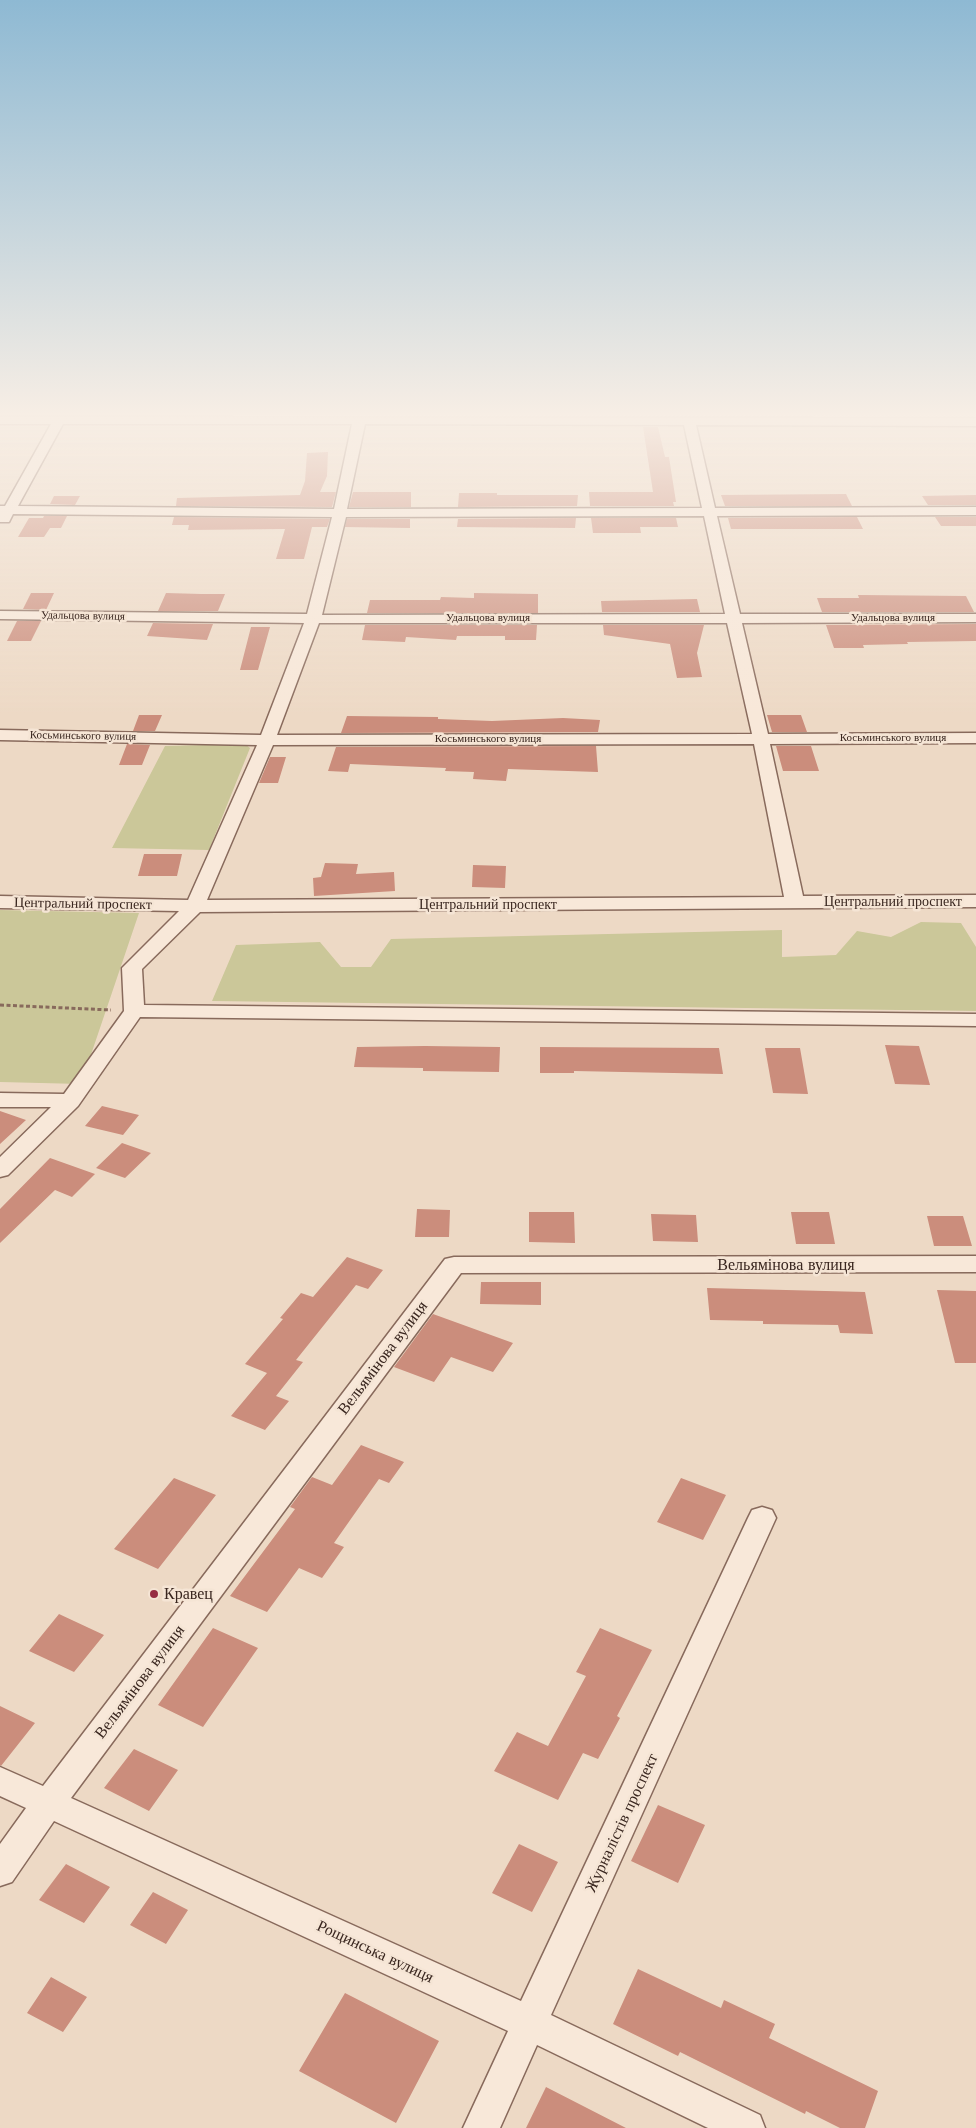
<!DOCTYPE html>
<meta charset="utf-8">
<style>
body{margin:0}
canvas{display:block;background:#edd9c5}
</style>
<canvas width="976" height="2128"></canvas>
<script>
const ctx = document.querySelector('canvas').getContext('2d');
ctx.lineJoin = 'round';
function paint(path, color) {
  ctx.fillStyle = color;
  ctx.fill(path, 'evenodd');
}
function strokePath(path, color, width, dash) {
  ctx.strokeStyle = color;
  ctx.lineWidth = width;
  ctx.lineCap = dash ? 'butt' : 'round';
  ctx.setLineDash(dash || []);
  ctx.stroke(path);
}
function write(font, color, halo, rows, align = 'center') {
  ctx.font = font + ' "Libre Baskerville",serif';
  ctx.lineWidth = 5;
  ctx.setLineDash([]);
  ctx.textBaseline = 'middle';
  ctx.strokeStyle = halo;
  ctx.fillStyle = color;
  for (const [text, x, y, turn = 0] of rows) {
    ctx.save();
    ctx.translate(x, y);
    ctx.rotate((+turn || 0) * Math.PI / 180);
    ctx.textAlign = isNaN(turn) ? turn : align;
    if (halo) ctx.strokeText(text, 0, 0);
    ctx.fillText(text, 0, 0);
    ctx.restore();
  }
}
paint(new Path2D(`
 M245 744 250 748 209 850 112 848 165 746Z
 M0 910 139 913 81 1084 0 1082Z
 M921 922 961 923 976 947V1011L212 1001 236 945 320 942 341 967H371L391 939 782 930V957L836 955 857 931 891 937Z`), '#cbc799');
paint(new Path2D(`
 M643 427H658L665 457H669L676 502H673L674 506H590L589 492H653Z
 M328 452 327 476 320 492H336L332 507 176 506 177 498 300 495 305 481 307 453Z
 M353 492H411V507H349Z
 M459 493H497V495H578L577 506 458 507Z
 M846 494 852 506H725L721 495Z
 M976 495V505H928L922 496Z
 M54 496H80L75 505 50 504Z
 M44 516H67L61 528H50L44 537H18L29 518H43Z
 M174 517 330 519 327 527H312L304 559H276L285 529 188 530 189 525H172Z
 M857 517 863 529H731L728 518Z
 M935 517H976V526H941Z
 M576 518 575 528 457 527 458 519Z
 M591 518H676L678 527H640L641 533H593Z
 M347 519H410V528L345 527Z
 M31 593H54L46 610 23 609Z
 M166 593 202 594H225L218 611H158Z
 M474 593 538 594V613H367L370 600H440L441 597 474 598Z
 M858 595 966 596 974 612H822L817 598H859Z
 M697 599 700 612H602L601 601Z
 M17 621H41L31 641H7Z
 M153 623 213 624 207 640 147 636Z
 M976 624V641L907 642 908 644 863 645 864 648H834L826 625Z
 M365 625H537L536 640H505V636H457L456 640 406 637 405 642 362 640Z
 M603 625H704L697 653 702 677 677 678 670 644 604 635Z
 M251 627H270L258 670H240Z
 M139 715H162L155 731H133Z
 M767 715H801L807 732H772Z
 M347 716 438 717V719L492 721 563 718 600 720 598 732 341 733Z
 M127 744 150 745 142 765H119Z
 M596 746 598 772 508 769 506 781 473 779 474 772 445 771 446 768 350 764 348 772 328 771 336 747Z
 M776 746H811L819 771H783Z
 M270 757H286L278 783H259Z
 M144 854H182L177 876H138Z
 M325 863 358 864 356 874 394 872 395 891 314 896 313 878 321 877Z
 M473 865 506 866 505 888 472 887Z
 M885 1045 919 1046 930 1085 895 1084Z
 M425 1046 500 1047 499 1072 423 1071V1068L354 1067 357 1047Z
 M540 1047 719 1048 723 1074 574 1071V1073H540Z
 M765 1048H800L808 1094 773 1093Z
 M102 1106 139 1115 123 1135 85 1126Z
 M0 1111 26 1120 0 1144Z
 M122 1143 151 1153 125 1178 96 1168Z
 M50 1158 95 1174 72 1197 55 1190 0 1243V1209Z
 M417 1209 450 1210 449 1237H415Z
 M529 1212H574L575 1243 529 1242Z
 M791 1212H829L835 1244H796Z
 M651 1214 696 1215 698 1242 653 1241Z
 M927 1216H963L972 1246H934Z
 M347 1257 383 1270 368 1289 356 1285 296 1360 303 1362 276 1396 289 1401 265 1430 231 1416 267 1373 245 1364 283 1319 280 1318 301 1293 313 1297Z
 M481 1282H541V1305L480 1304Z
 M707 1288 865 1292 873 1334 840 1333 838 1325 763 1324V1321L710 1320Z
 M937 1290 976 1291V1363H955Z
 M433 1314 513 1343 493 1372 451 1357 434 1382 394 1367Z
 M361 1445 404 1462 389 1483 379 1479 334 1543 344 1547 322 1578 299 1568 267 1612 230 1596 295 1509 290 1507 312 1477 332 1485Z
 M174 1478 216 1495 158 1569 114 1549Z
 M681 1478 726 1495 703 1540 657 1522Z
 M59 1614 104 1635 74 1672 29 1651Z
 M213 1628 258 1648 203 1727 158 1705Z
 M600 1628 652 1650 617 1716 620 1718 598 1759 583 1753 558 1800 494 1771 517 1732 548 1746 586 1676 576 1672Z
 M0 1706 35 1723 1 1766 0 1765Z
 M134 1749 178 1770 149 1811 104 1788Z
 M658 1805 705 1825 678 1883 631 1861Z
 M519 1844 558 1862 532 1912 492 1893Z
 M66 1864 110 1887 84 1923 39 1900Z
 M153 1892 188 1910 166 1944 130 1925Z
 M638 1969 721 2008 724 2000 775 2024 769 2038 878 2091 865 2128H840L806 2111 805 2114 680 2052 678 2056 613 2024Z
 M51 1977 87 1997 63 2032 27 2013Z
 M345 1993 439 2041 396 2123 299 2071Z
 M546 2087 626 2128H526Z`), '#cb8d7c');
const street = new Path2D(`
 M0 417 976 418V426L696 425 715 508 976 507V515L717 516 740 614H976V622L742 623 768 734 976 733V743L770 744 803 896 976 895V907L200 912 142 969 144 1005 976 1014V1026L140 1017 78 1106 8 1175 0 1177V1157L51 1107H0V1093L64 1094 124 1011 122 968 179 911 0 908V896L188 900 257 745 0 740V730L261 735 304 623 0 619V611L307 614 332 517 13 514 9 522H0V506H5L51 424H0ZM63 424H352L334 509 18 506ZM365 424 684 425 702 508 347 509ZM704 516 725 614 322 615 346 517ZM319 623H727L752 734 277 735ZM754 744 784 897 207 900 273 745Z
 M976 1256V1272L461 1273 71 1798 521 2001 748 1518 752 1510 762 1507 772 1510 776 1518 551 2015 760 2115 765 2128H708L537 2045 500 2128H463L508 2031 54 1821 12 1882 0 1886V1844L26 1808 0 1796V1767L43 1786 445 1259 454 1257Z`);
strokePath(street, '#886a5c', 3);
strokePath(new Path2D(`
 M0 1005 111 1010`), '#886a5c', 3, [4, 2.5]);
paint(street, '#f8e8d9');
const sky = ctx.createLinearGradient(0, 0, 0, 715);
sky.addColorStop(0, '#8eb9d3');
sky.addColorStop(0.58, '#f7eee5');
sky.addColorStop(1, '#f7eee500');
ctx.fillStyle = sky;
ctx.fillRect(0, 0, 976, 715);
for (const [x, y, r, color] of [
 [154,1594,5,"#962d43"]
]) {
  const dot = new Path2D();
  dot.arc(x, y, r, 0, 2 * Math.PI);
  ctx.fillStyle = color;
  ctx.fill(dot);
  strokePath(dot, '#f5e5d5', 2);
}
write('11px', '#39261f', '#f5e5d5', [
 ["Удальцова вулиця",83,616,1],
 ["Удальцова вулиця",488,618],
 ["Удальцова вулиця",893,618],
 ["Косьминського вулиця",83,736,1],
 ["Косьминського вулиця",893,738],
 ["Косьминського вулиця",488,739]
]);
write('14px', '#39261f', '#f5e5d5', [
 ["Центральний проспект",893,902],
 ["Центральний проспект",83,904,1],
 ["Центральний проспект",488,905]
]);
write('16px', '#39261f', '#f5e5d5', [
 ["Вельямінова вулиця",786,1265],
 ["Вельямінова вулиця",383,1358,-53],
 ["Вельямінова вулиця",140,1682,-53],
 ["Журналістів проспект",622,1823,-65],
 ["Рощинська вулиця",375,1952,25]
]);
write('16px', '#39261f', '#f5e5d5', [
 ["Кравец",164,1594]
], 'left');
</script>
